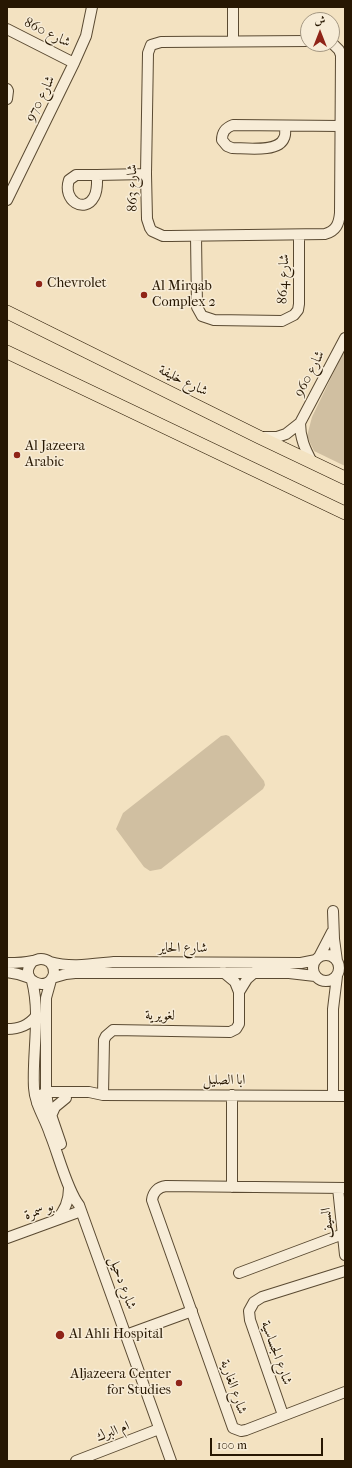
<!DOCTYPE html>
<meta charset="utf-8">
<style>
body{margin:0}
#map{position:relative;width:352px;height:1468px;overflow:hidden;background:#f3e2c1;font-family:"IM FELL French Canon",Amiri,serif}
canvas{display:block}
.frame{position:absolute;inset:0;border:8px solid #271702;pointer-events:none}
.north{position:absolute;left:300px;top:12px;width:40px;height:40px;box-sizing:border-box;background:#f7ecd7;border:1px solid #a49782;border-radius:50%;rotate:0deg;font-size:11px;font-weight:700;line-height:16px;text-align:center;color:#271702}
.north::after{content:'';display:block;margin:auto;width:14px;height:18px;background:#8f2418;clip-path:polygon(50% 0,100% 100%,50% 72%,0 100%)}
.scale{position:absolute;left:210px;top:1438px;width:113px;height:18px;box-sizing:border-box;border:2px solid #271702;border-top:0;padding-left:5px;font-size:12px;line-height:14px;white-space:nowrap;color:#271702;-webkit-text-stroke:3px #f7ecd7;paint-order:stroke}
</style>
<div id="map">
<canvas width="352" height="1468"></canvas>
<div class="frame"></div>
<div class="north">ش</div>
<div class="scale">100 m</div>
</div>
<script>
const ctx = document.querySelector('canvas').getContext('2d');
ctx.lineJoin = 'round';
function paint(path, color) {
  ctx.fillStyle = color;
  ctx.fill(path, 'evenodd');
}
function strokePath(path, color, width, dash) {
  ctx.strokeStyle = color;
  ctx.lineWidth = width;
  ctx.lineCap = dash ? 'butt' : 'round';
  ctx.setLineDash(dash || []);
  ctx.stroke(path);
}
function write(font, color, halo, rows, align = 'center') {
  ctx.font = font + ' "IM FELL French Canon",Amiri,serif';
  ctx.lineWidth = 3;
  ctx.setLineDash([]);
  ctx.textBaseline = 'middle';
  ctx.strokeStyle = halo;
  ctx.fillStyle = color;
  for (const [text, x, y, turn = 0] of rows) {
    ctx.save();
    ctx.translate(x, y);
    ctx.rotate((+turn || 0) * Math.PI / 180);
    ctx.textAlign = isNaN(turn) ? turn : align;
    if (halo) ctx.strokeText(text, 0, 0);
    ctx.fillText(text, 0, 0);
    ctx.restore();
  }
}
paint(new Path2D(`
 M345 349V466L314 451 307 436 312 417Z
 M226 735 229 736 264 781 265 785 263 789 161 869 150 871 144 867 116 829 123 813 221 736Z`), '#d0bfa1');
const minor = new Path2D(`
 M233 7V41
 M7 29 74 63
 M308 41 161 42 151 45 148 53 146 174 147 219 150 228 152 231 163 236H170L325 234C336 231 339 224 340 213L341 55 339 50 332 43
 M7 89 8 91 7 99
 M285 126C285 130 286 135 284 138 279 153 245 148 232 148L227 146 222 140C222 132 225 128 233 125L340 126
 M76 175H97C97 182 98 190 94 197 85 214 62 201 69 180Z
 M97 175 146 174
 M7 200 74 63 86 36 92 7
 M196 236 197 307 202 316 214 320 282 321 294 315 298 310 299 304V235
 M300 423C300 438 305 449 312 462
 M261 437H277L286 434 300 423 345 338
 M333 911 334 939 337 961
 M313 968a13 13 0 1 1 26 0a13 13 0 1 1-26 0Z
 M319 957 332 932
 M50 962C71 968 93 964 114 962L301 963 316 960
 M7 963C15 963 24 963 32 961 35 961 37 959 41 959 44 959 47 960 50 962 53 965 54 969 54 973 50 995 15 980 33 961
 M7 972 18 974 30 978
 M52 978 66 974 75 973H289L315 976
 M51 980 46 998V1092L48 1106 61 1144
 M32 981C41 1016 32 1053 34 1088 35 1105 45 1118 50 1134 58 1153 67 1190 79 1205L171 1461
 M239 992 247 979 255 972
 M7 1029C19 1029 28 1026 36 1016
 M103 1095 104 1040 106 1036 113 1030 230 1032 236 1029 239 1024V992L235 982 223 972
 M333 1096V1009L337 976
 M37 1103 38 1097 46 1092H89L103 1095 345 1096
 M51 1116 55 1107 66 1098
 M232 1187V1095
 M338 1188 345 1255
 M345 1188 166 1186C158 1187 153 1192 152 1200L233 1428 241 1431 246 1430 345 1392
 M56 1220C65 1211 69 1200 69 1188
 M7 1238 81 1211
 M239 1273 343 1234
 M126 1335 192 1311
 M283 1415 250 1320 249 1311 254 1302 262 1297 345 1271
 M76 1461 159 1429`);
const major = new Path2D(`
 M7 312 259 437 345 478
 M7 352 345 513`);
strokePath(minor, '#5a4a32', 12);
strokePath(major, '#271702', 14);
strokePath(minor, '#f7ecd7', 10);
strokePath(major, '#f3e2c1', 13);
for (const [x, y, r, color] of [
 [39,284,4,"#8f2418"],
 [144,295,4,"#8f2418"],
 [17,455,4,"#8f2418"],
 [60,1335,5,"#8f2418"],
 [179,1383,4,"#8f2418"]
]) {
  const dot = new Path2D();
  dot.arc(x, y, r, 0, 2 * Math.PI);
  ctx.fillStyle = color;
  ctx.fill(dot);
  strokePath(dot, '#f7ecd7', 1.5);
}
write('14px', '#271702', '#f7ecd7', [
 ["شارع 860",47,33,26],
 ["شارع 970",41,99,-64],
 ["شارع 863",133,188,-91],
 ["شارع 864",284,279,-88],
 ["شارع 960",310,374,-63],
 ["شارع خليفة",183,381,26],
 ["شارع الحاير",183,949],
 ["لغويرية",160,1016,1],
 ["ابا الصليل",224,1081],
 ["بو سمرة",39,1211,-20],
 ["السيف",328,1223,-96],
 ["شارع دحيل",122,1283,70],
 ["شارع الجساسية",276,1353,70],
 ["شارع الغارية",233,1387,71],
 ["ام البرك",113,1432,-21]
]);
write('14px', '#271702', '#f7ecd7', [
 ["Chevrolet",47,284],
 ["Al Mirqab",152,287],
 ["Complex 2",152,303],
 ["Al Jazeera",25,447],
 ["Arabic",25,463],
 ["Al Ahli Hospital",69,1335],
 ["Aljazeera Center",171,1375,"right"],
 ["for Studies",171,1391,"right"]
], 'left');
</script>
